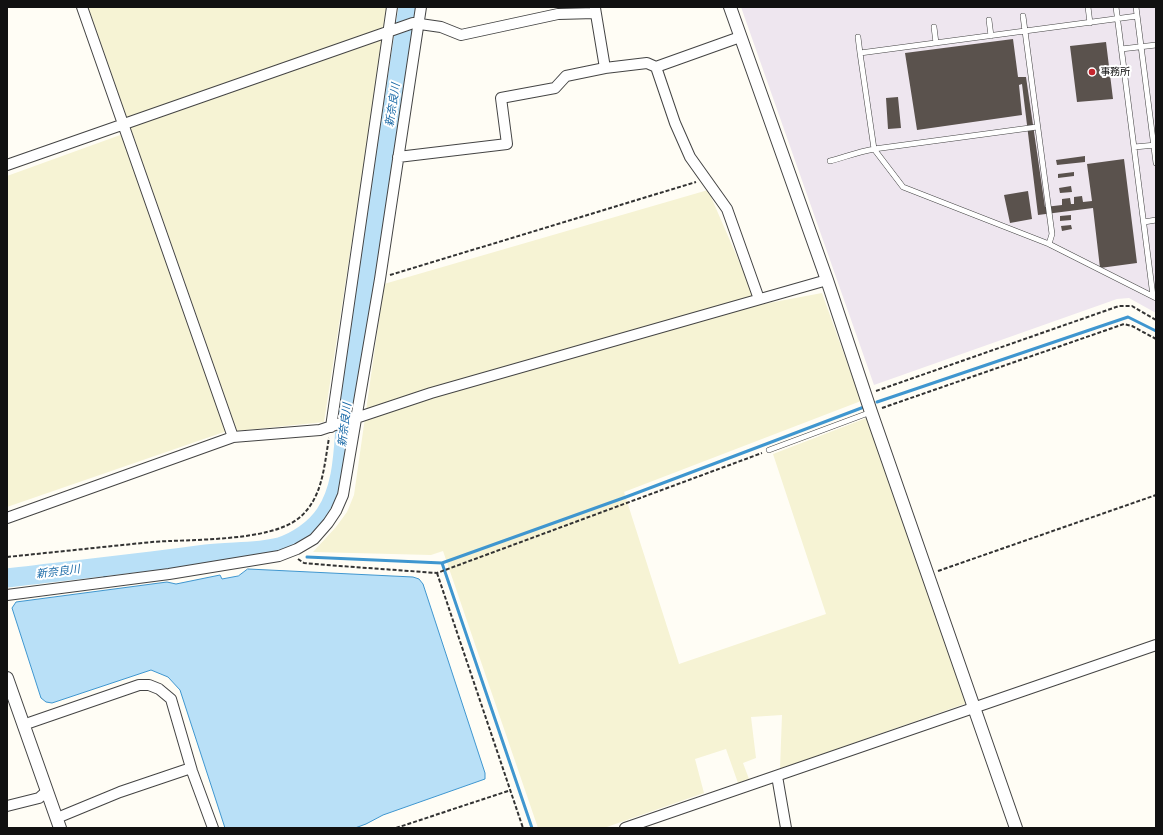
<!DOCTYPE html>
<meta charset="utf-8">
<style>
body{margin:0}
#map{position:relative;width:1163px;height:835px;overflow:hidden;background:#fffdf5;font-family:"IBM Plex Serif",serif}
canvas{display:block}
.frame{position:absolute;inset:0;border:8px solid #111;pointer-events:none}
</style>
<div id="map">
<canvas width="1163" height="835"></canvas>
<div class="frame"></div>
</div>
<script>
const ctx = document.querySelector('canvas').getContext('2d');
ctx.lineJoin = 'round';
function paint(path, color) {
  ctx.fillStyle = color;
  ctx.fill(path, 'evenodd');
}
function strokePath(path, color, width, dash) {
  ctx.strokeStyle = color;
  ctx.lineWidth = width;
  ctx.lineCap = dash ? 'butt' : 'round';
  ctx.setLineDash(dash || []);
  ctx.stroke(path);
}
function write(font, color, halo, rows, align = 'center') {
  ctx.font = font + ' "IBM Plex Serif","Noto Sans JP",serif';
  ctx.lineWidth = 4;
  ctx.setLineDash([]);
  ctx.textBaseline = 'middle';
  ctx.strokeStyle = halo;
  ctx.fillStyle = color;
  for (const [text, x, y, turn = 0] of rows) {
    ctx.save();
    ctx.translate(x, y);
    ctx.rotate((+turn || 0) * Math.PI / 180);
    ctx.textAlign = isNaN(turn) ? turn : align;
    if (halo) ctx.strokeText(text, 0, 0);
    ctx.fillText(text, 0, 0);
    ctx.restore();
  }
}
paint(new Path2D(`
 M741 7H1156V313L1129 298 1117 299 874 385Z`), '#eee6ef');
paint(new Path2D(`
 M88 7H388L324 422 237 431Z
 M123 134 227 431 7 507V176Z
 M708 190 758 305 822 293 861 401 624 492 679 664 826 614 773 454 869 417 967 703 780 769 782 715 751 717 756 758 743 763 749 779 738 783 726 749 695 759 704 793 604 828H538L443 551 431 555 313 552 336 527 347 512 354 495 384 284Z`), '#f6f3d4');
const water = new Path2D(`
 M248 569 413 577 419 579 423 584 485 773V779L383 815 366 824 355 828H225L180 690 168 677 151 670 52 703 46 702 41 698 12 608 16 602 167 582 176 584 220 575 222 579 238 576Z`);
paint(water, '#b9e0f7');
strokePath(water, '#3f96cf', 1);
strokePath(new Path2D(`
 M877 402 1128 317 1156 331
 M307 557 442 563 626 497 864 407
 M442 563 532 828
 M104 567 105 577`), '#3f96cf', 3);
strokePath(new Path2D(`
 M7 578C73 570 140 563 206 554 230 551 256 553 279 547 296 542 315 529 325 514 344 486 343 447 346 414L408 7`), '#b9e0f7', 19);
paint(new Path2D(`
 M1013 39 1018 77H1026L1045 207 1062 205V199L1070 198 1071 204H1074V197L1082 196 1083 202 1092 201 1087 164 1124 159 1137 263 1100 268 1093 208 1038 215 1022 84 1019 85 1022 115 917 130 905 53Z
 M1106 42 1113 99 1077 102 1070 46Z
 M898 97 901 128 888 129 886 98Z
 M1085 156V162L1057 165 1056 160Z
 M1074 172V176L1058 178V174Z
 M1071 186 1072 192 1060 193 1059 188Z
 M1028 191 1032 219 1010 223 1004 195Z
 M1071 215V220L1060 221V216Z
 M1071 225 1072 229 1062 231 1061 226Z`), '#5a524d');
const service = new Path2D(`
 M1088 7 1090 23
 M1116 7 1153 296
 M1136 7 1156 163
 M1023 16 1052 234 1049 244
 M989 20 991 36
 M934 27 936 43
 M858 37 860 53
 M1121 49 1156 45
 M1037 127 874 149 860 53 1137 16
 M1134 147 1156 145
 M830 161C845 157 858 152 874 149L903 187 1049 244 1156 298
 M1144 222 1156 220
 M769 450 871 412`);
const minor = new Path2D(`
 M82 7 233 437
 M595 8 605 68 647 63 656 67 740 37
 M656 67 675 123 690 157 727 209 759 299
 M398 157 507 144 501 98 555 88 566 76 605 68
 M7 165 413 23 441 27 461 35 558 14 595 13
 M331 427 392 7
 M7 518 233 437 320 430 431 393 827 280
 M7 595 169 574 279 556 297 549 314 539 328 523 336 511 343 495 380 279 421 7
 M23 725 139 685H149L159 689 171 699 192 771 213 828
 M777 776 786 828
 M7 806 39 798 47 791
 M57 818 120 792 191 768
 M625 828 1156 645`);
const tertiary = new Path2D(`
 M730 7 827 280 871 412 1016 828
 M7 678 60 828`);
strokePath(service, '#444', 6);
strokePath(minor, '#444', 12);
strokePath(tertiary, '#444', 14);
strokePath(new Path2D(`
 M390 275 696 182
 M876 391 1119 306H1132L1156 320
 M882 408 1124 324 1132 326 1156 339
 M7 557C55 552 103 547 152 542 190 539 270 542 299 518 323 498 324 466 329 438
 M298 559 304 563 340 566 437 573 762 453
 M938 571 1156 495
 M437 573 523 828
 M396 828 511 790`), '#333', 2, [4, 2]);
strokePath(service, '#fff', 5);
strokePath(minor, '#fff', 10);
strokePath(tertiary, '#fff', 12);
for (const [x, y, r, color] of [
 [1092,72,4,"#c4262e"]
]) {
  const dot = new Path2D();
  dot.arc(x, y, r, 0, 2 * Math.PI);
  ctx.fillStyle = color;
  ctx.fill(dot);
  strokePath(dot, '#fff', 1.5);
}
write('10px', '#111', '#fff', [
 ["事務所",1100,72]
], 'left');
write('italic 11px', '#1768a6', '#fff', [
 ["新奈良川",393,105,-81],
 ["新奈良川",345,425,-83],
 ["新奈良川",58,572,-7]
]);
</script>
